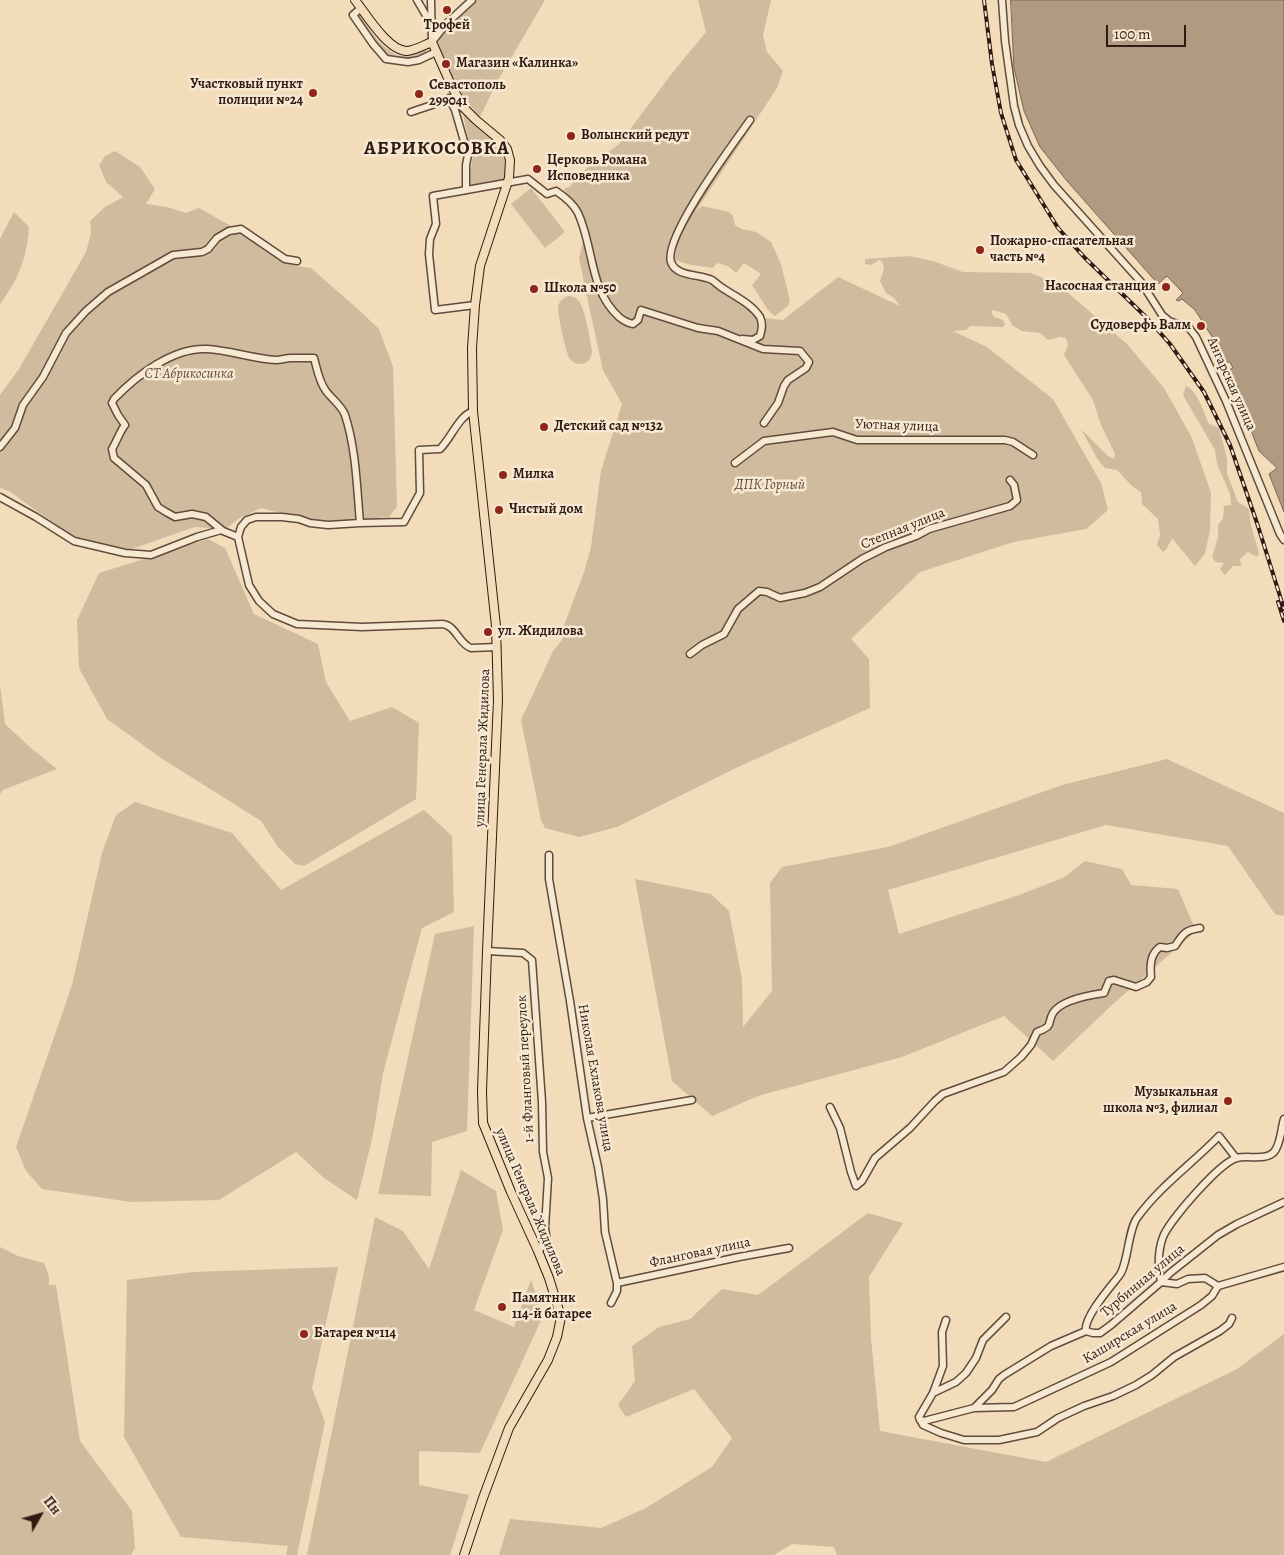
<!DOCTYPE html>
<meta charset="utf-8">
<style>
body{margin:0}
#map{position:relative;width:1284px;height:1555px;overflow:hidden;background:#f2dcba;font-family:Alegreya,serif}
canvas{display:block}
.north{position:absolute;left:15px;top:1490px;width:50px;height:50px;-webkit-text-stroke:4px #f7e8d2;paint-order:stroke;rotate:52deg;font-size:14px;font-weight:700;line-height:20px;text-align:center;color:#301b13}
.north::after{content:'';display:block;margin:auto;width:18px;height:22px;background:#301b13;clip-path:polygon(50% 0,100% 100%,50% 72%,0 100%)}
.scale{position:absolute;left:1106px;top:25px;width:80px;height:22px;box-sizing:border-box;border:2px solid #301b13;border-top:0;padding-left:6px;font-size:15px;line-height:18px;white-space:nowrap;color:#301b13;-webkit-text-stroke:4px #f7e8d2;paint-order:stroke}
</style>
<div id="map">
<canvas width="1284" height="1555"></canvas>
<div class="north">Пн</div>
<div class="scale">100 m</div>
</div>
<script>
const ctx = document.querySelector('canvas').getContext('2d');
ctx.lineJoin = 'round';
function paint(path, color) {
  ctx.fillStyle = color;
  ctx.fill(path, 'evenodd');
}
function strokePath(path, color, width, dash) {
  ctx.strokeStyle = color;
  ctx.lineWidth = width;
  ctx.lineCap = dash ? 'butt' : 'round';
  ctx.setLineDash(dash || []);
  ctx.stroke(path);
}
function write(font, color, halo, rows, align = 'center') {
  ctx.font = font + ' Alegreya,serif';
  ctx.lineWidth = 5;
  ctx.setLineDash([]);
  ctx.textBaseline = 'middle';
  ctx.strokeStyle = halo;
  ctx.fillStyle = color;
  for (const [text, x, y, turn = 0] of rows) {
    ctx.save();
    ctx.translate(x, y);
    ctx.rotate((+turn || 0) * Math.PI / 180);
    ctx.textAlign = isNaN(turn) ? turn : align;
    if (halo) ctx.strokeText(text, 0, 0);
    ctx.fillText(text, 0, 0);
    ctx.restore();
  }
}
paint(new Path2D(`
 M477 0H545L497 82 480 117 463 97 455 83 438 45 441 33Z
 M698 0H771L763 35 767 52 783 71 777 88 696 211 702 206 729 212 733 216 735 225 742 229 756 232 771 242 781 264 790 301 788 306 775 316 768 310 752 285 761 274 744 263 736 273 728 266 717 263 713 268C700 266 687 265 675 260L676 250 673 261 675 266 682 271 713 279 763 318 783 320 838 277 900 306 894 298 886 293 880 281 884 269 883 263 880 260 870 265 865 264V259L909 256 933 261 963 272 1031 273 1059 285 1127 344 1164 388 1192 438 1211 493 1210 530 1205 554 1195 566 1172 538 1166 550 1163 552 1157 545 1160 535 1158 519 1142 504 1141 492 1132 486 1117 470 1105 468 1098 460 1081 429 1108 456 1114 459 1115 454 1101 425 1093 400 1064 355 1068 345 1066 338 1060 337 1048 340 1040 333 1022 331 1013 326 1006 314 993 310 991 312 994 317 1003 320 1005 325 1002 327 970 326 966 330 953 331 987 347 1053 399 1101 483 1108 510 1086 529 1014 542 920 572 851 639 869 659 870 708 738 767 617 827 579 837 545 828 541 820 521 720 553 651 562 640 564 626 584 572 591 547 601 471 622 404 603 370 590 311 579 258 586 231 578 209 564 189 571 186 578 175 619 144 673 72 706 32Z
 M357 15 362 16C368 28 387 55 401 56 409 56 417 52 425 49H427L425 55 422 57 400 60 386 56Z
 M465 112 506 150 507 175 502 182 471 188 470 175 473 156 466 130 463 113Z
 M115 151 140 167 155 189 146 204 167 207 186 213 199 208 269 247 295 266 311 268 359 310 379 329 393 367 397 507 389 517 317 523 261 508 238 519 226 529 195 527 126 551 70 535 9 491 0 488V395L19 369 86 252 91 233 90 221 105 207 123 197 106 182 99 165 105 156Z
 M531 188 565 232 545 248 511 204Z
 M14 212 29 227C27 258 18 280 0 304V239Z
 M568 296C572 296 575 297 578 300 585 307 590 340 592 350 592 356 590 361 585 363 579 365 574 364 570 359 565 351 559 319 558 309 559 301 561 299 568 296Z
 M1186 386C1198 391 1204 413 1209 424L1219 428 1227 458V473L1238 502 1249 509C1249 525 1256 539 1259 554L1257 557 1248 552 1240 559 1241 566H1233L1225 575 1220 569 1224 563 1216 562 1212 558 1218 537V525L1223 519 1224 506 1231 505 1230 494 1217 464 1215 450 1183 395Z
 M208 539 225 548 254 614 318 644 326 682 350 721 392 707 419 723 416 799 304 866 295 864 278 847 261 821 161 758 107 719 79 668 77 620 99 573Z
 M0 684 5 724 31 748 57 769 3 790 0 794Z
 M1167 759 1284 813V916L1275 914 1228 846 1106 825 888 890 899 934 1019 895 1063 878 1085 861 1122 869 1131 885 1178 889 1196 931 1112 1005 1053 1061 1004 1016 902 1057 758 1096 712 1116 672 1081 635 879 711 894 729 911 742 979 743 1027 772 991 770 883 782 867 888 847 1062 785Z
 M135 802 232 833 281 890 424 810 452 836 454 912 422 928 383 1073 373 1135 357 1200 324 1178 296 1152 219 1200 131 1202 42 1189 26 1171 16 1147 72 985 102 853 116 815Z
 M474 926 467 1131 432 1142 431 1196 378 1194 435 934Z
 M461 1170 496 1191 503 1230 474 1310 514 1327 531 1280 543 1316 480 1453 419 1451V1485L469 1495 450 1555H307L375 1217 403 1231 429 1269Z
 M868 1213 903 1223 869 1277 871 1338 880 1431 1046 1462 1237 1369 1284 1334V1555H837L834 1547 792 1544 774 1555H499L510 1519 601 1528 646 1508 712 1467 732 1438 694 1389 626 1417 618 1405 635 1381 632 1346 659 1327 690 1319 722 1289 758 1295Z
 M0 1247 18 1256 44 1263 49 1276V1285H56L80 1441 132 1511 135 1548 131 1555H0Z
 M338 1267 312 1388 325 1422 297 1555H286L288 1546 181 1537 124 1437 127 1280 193 1272Z`), '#d1bb9e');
const water = new Path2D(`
 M1011 0H1284V512L1269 474 1277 468 1259 451 1241 405 1243 400 1238 387 1232 384 1227 371 1233 368 1230 362 1222 363 1216 350 1218 346 1195 310 1182 299 1179 301 1176 300 1183 293 1167 276 1158 284 1067 181 1040 147 1024 111 1014 68Z`);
paint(water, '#b09a81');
strokePath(water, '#7d6755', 1);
const minor = new Path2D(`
 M417 0 427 17 431 20
 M431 0 432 42
 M1002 0 1005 41 1014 106 1019 125 1028 146 1040 166 1054 185 1141 282 1162 315 1169 321 1189 328 1196 337 1226 401 1280 534 1284 540
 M361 8 353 15 373 44 386 59 408 62 419 60 436 52
 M432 42 446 24 472 0
 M449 98 455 110 468 155 466 165V190
 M411 112 453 98
 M475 305 435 310 429 254 430 239 436 224 433 196 528 179 547 194 556 191C565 197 573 203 578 213 594 247 589 290 619 317 624 321 627 323 633 324L638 320 641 310 698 328 718 331 763 349 800 351 809 362 806 368 788 380 784 386 778 403 764 423
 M742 339 753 340 760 336C762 329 763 324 760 317 751 303 734 296 721 287 718 285 715 282 712 280 700 274 676 277 671 262 663 237 734 143 750 120
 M473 411C458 417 452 437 440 449L419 450 420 493 404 522 360 523 328 525 310 523 299 519 282 517H256L247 520 241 527 238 537 249 585 259 601 273 614 297 624 362 627 443 624C456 626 459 644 471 648L497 647
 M0 447 15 428 23 405 43 377 66 333 86 311 108 292 173 255 202 252 208 249 217 238 229 231 241 229 285 259 297 261
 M735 463 764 441 833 432 857 440H1005L1013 442 1033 455
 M0 497 36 517 74 541 125 553 151 555 197 537 221 530
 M238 537 223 531 206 517 192 514 175 517 166 512 158 507 146 485 114 458 112 449C117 441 119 433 125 425L118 415 112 403 114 399C136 376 173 347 207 349 229 350 254 359 276 360 281 360 286 358 291 358 299 358 307 358 314 358 317 369 319 382 326 391 332 399 342 406 345 415 356 448 357 489 360 523
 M690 654 702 645 724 634 738 609 759 591 767 592 780 598 805 593 820 587 862 559 886 547 916 536 929 529 1010 506 1017 500 1014 485 1010 480
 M549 855V879L570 1001 587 1118 598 1167 603 1199 605 1232 617 1283V1291L611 1303
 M487 951 523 953 532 960 542 1102 543 1152 548 1178 545 1228 547 1242 538 1251
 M830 1107 840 1128 851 1172 856 1186 862 1181 875 1158 910 1128 935 1101 943 1094 1004 1072 1021 1057 1031 1045 1037 1032C1055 1025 1046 1025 1053 1013 1061 1000 1090 995 1104 993L1109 981 1114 980 1136 987 1147 982 1151 977C1150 966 1150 954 1160 947L1167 948 1175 946C1183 934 1185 930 1200 928
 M587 1118 692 1100
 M1161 1282C1158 1267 1157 1253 1163 1237 1169 1221 1220 1162 1237 1158 1248 1155 1266 1161 1274 1152 1281 1144 1281 1128 1284 1119
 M1161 1282 1177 1284 1188 1279 1205 1278 1218 1286
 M617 1283 739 1257 789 1248
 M1006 1317 983 1340 976 1358 966 1373 956 1382 933 1393 919 1417 920 1420 924 1421 974 1408 1014 1407 1111 1362 1201 1305 1212 1296 1218 1286 1284 1267
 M1086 1331C1083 1318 1111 1286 1119 1276 1128 1265 1128 1230 1137 1218 1160 1186 1192 1164 1219 1136L1236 1158
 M933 1393 943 1366 942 1332 946 1320
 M974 1408 992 1390 999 1379 1004 1375 1051 1346 1086 1331 1093 1333H1100L1111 1325 1161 1282 1170 1273 1218 1235 1237 1224 1284 1202
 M921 1421 923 1425 941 1433 964 1440H999L1037 1432 1058 1418 1084 1406 1113 1396 1136 1385 1152 1375 1174 1357 1220 1331 1229 1324 1232 1318`);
const major = new Path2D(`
 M355 0C366 14 388 51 407 51 416 50 424 45 432 42L451 85 463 107 476 120 500 140 507 149 510 160 509 178 480 266 475 305 472 348 473 411 496 626 498 700 487 951 482 1091 483 1123 511 1192 538 1251 549 1278 561 1317 557 1337 548 1360 509 1428 483 1498 464 1555`);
strokePath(minor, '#604b3d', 9);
strokePath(major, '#301b13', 10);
strokePath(minor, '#f7e8d2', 6);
strokePath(major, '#f2dcba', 8);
const rail = new Path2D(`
 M984 0 992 64 1001 113 1016 160 1058 228 1085 258 1147 318 1170 344 1204 392 1230 445 1258 526 1284 609
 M1278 602 1284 621`);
strokePath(rail, '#301b13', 4);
strokePath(rail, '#f7e8d2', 2, [5.5]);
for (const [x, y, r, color] of [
 [447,10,5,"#8f2418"],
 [446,64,5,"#8f2418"],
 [313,93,5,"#8f2418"],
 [419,94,5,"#8f2418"],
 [571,136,5,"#8f2418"],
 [537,169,5,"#8f2418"],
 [980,250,5,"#8f2418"],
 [1166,287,5,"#8f2418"],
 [534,289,5,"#8f2418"],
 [1201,326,5,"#8f2418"],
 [544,427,5,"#8f2418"],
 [503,475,5,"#8f2418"],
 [499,510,5,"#8f2418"],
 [488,632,5,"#8f2418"],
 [1228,1101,5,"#8f2418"],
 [502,1307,5,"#8f2418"],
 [304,1334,5,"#8f2418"]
]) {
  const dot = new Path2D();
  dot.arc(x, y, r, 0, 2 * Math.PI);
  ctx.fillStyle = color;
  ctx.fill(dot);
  strokePath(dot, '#f7e8d2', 2);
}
write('bold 14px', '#301b13', '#f7e8d2', [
 ["Трофей",447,26,"center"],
 ["Магазин «Калинка»",456,64],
 ["Участковый пункт",303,85,"right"],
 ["полиции №24",303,101,"right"],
 ["Севастополь",429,86],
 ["299041",429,102],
 ["Волынский редут",581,136],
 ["Церковь Романа",547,161],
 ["Исповедника",547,177],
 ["Пожарно-спасательная",990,242],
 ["часть №4",990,258],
 ["Насосная станция",1156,287,"right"],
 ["Школа №50",544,289],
 ["Судоверфь Валм",1191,326,"right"],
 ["Детский сад №132",554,427],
 ["Милка",513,475],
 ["Чистый дом",509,510],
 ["ул. Жидилова",498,632],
 ["Музыкальная",1218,1093,"right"],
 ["школа №3, филиал",1218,1109,"right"],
 ["Памятник",512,1299],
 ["114-й батарее",512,1315],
 ["Батарея №114",314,1334]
], 'left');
write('italic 14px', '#604b3d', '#f7e8d2', [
 ["СТ Абрикосинка",189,375],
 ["ДПК Горный",770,486]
]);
write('14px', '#301b13', '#f7e8d2', [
 ["Ангарская улица",1231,384,66],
 ["Уютная улица",897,426,2],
 ["Степная улица",903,529,-22],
 ["улица Генерала Жидилова",483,748,-88],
 ["1-й Фланговый переулок",526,1069,-93],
 ["Николая Ехлакова улица",595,1078,80],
 ["улица Генерала Жидилова",530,1202,67],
 ["Фланговая улица",700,1253,-12],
 ["Турбинная улица",1143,1281,-40],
 ["Каширская улица",1130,1333,-31]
]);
ctx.letterSpacing = '1px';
write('bold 19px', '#301b13', '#f7e8d2', [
 ["АБРИКОСОВКА",437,149]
]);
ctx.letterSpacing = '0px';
</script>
